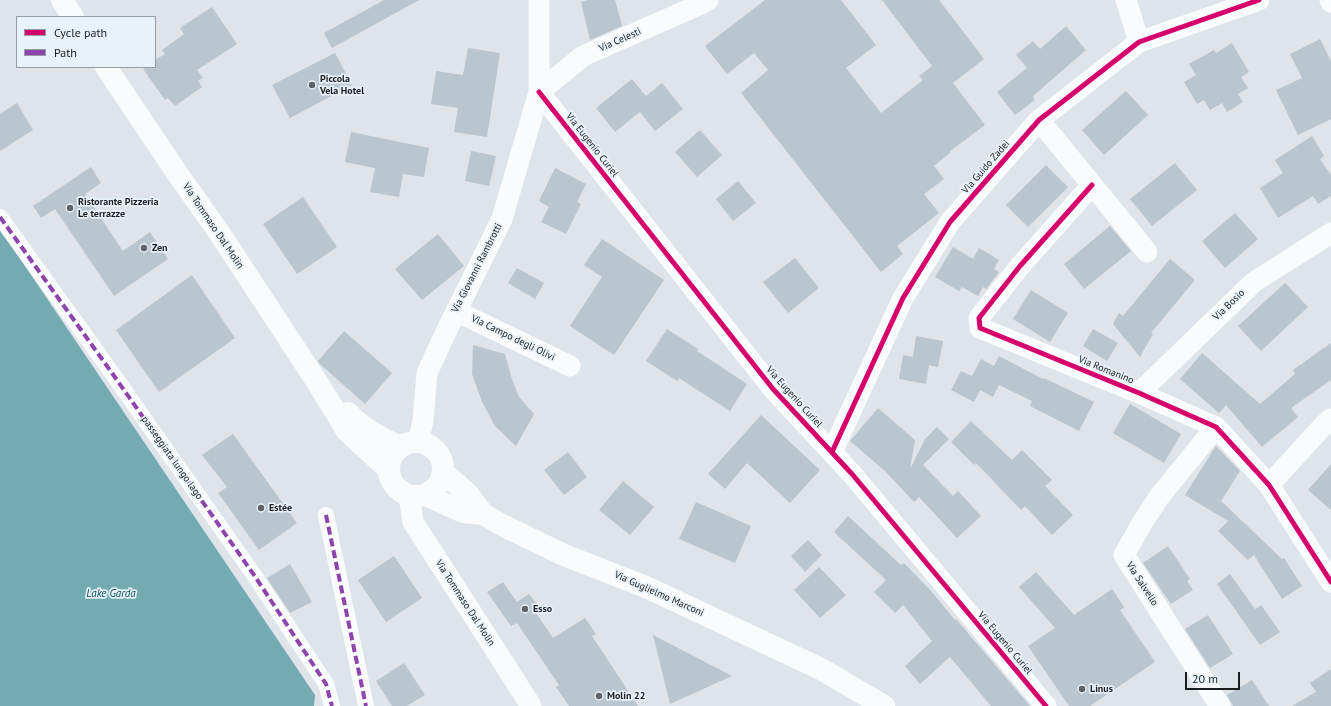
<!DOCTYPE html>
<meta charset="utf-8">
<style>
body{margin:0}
#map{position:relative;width:1331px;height:706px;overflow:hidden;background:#dee4e9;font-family:"PT Sans",sans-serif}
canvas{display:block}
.legend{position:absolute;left:16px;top:16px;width:140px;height:52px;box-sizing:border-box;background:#e7f2fa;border:1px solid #959da3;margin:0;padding:5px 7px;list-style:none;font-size:12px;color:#1b1e21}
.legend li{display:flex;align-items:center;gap:8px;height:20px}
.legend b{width:20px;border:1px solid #959da3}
.scale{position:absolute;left:1185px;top:672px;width:55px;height:18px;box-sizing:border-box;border:2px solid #1b1e21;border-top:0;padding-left:5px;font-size:12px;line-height:14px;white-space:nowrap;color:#1b1e21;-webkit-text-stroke:3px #e7f2fa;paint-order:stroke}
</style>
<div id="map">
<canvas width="1331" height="706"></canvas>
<ul class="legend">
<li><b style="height:5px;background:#d6006c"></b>Cycle path</li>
<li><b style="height:5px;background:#8e44ad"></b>Path</li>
</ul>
<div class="scale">20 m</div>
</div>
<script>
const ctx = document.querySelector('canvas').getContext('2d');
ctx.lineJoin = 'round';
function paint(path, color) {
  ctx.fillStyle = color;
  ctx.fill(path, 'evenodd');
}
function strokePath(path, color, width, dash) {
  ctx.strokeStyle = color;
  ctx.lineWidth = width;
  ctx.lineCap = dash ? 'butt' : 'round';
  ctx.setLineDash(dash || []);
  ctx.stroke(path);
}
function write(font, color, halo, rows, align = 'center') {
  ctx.font = font + ' "PT Sans",sans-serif';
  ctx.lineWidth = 3.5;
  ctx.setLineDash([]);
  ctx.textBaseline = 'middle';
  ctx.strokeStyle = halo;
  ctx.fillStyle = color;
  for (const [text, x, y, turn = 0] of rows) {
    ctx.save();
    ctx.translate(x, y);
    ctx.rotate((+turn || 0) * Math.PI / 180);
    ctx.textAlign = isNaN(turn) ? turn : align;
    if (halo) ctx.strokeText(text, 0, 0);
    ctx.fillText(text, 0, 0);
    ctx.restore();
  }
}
paint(new Path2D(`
 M0 229 315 695 314 706H0Z`), '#74abb2');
paint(new Path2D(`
 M384 0H419L332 48 324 33Z
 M588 0H615L622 26 590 40 581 2Z
 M765 0H841L876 45 846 68 881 113 923 80 919 76 932 66 882 0H939L984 59 953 83 985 125 949 152 950 153 934 166 944 179 924 194 939 213 897 246 903 254 881 272 741 93 768 70 754 53 727 74 705 46Z
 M212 7 237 44 197 70 203 78 198 81 202 87 175 106 168 98 165 100 143 69 146 67H155V60L165 54 162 50 184 34 180 28Z
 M1066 26 1086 50 1033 96 1035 100 1015 115 997 92 1027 68 1016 55 1033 41 1040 49Z
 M1320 39 1331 61V119L1298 135 1276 90 1302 78 1290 54Z
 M1232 43 1249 72 1241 77 1248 88 1238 94 1243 102 1227 112 1222 103 1210 110 1204 100 1197 104 1184 82 1196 75 1189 64 1214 50 1216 53Z
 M468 48 500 53 487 137 454 132 458 108 431 104 436 71 463 75Z
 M335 53 352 85 290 118 272 85Z
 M632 79 646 96 662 83 683 109 655 131 640 112 615 132 596 108Z
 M1126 91 1148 115 1104 155 1082 130Z
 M17 103 33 130 0 151V114Z
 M700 130 722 155 697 177 675 152Z
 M351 132 429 148 424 177 403 174 399 197 370 192 375 168 345 162Z
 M1312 136 1324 156 1320 159 1331 175V196L1318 204 1313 196 1278 218 1260 188 1283 173 1275 160Z
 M471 151 496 156 489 186 465 181Z
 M1175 163 1197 190 1152 226 1130 199Z
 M1046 165 1068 187 1028 227 1006 205Z
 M91 167 101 183 85 194 123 251 150 232 168 259 114 296 55 209 41 218 33 206Z
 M555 168 586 184 577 202 581 204 566 234 541 222 549 207 539 201Z
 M738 181 756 203 733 221 716 199Z
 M303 197 337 247 297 274 263 224Z
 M1235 213 1258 239 1225 268 1202 241Z
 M1110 226 1131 251 1084 289 1064 264Z
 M438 234 464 266 422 300 395 269Z
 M602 239 664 280 614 355 570 326 602 277 584 265Z
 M953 247 973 259 979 248 999 260 994 269 999 272 986 289 983 287 978 296 962 287 959 291 935 277Z
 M795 258 819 288 788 313 763 282Z
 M1170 259 1195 280 1151 333 1153 334 1140 357 1113 324 1119 313 1123 316Z
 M517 268 544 283 535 299 508 283Z
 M192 275 235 338 159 392 116 330Z
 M1285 283 1308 307 1261 351 1238 326Z
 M1031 290 1068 313 1050 342 1013 319Z
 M667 329 698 349 697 351 747 384 730 411 679 378 677 381 646 361Z
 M1093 329 1118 343 1107 361 1083 346Z
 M344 331 392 373 365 404 320 364 318 361Z
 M916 336 943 341 938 367 929 365 926 384 899 379 903 355 913 357Z
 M1331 343V380L1291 408 1298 417 1262 447 1226 405 1219 413 1180 379 1202 353 1260 404 1295 374 1293 370Z
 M473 345 505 354 512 379 519 397 534 414 516 446 495 426 482 402 472 374Z
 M999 356 1043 379 1044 378 1094 402 1079 431 1030 406 1032 401 999 385 993 397 980 390 974 402 951 390 961 371 972 376 981 359 994 366Z
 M1130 404 1181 434 1164 463 1113 433Z
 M878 408 915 440 910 469 925 439 937 427 949 439 923 465 953 496 958 491 981 516 957 538 919 497 914 502 885 471 850 441Z
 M761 415 820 470 790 503 747 463 725 489 708 474Z
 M971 421 1012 460 1022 450 1052 480 1045 486 1073 515 1052 535 1025 506 1021 510 976 463 974 465 951 442Z
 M233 434 297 523 259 550 218 493 227 487 202 455Z
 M1216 446 1240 471 1221 501 1282 559 1284 558 1302 586 1282 599 1254 555 1248 560 1218 531 1228 521 1185 495Z
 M568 452 587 477 564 495 544 470Z
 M1331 464V510L1308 490Z
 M623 481 654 507 630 535 599 510Z
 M696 502 751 526 735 563 679 539Z
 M848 516 901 565 904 563 931 591 955 620 956 619 1030 706H991L950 657 920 684 905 666 932 641 903 605 895 613 874 592 886 580 834 532Z
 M808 540 822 555 805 572 791 556Z
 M1168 546 1190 579 1187 581 1193 590 1171 604 1143 563Z
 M394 556 422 598 386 622 358 580Z
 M290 564 312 602 290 613 267 578Z
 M819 567 846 595 820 618 794 590Z
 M1036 572 1074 615 1112 589 1124 607 1120 610 1155 662 1090 706H1069L1028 646 1055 628 1019 587Z
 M1230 574 1255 609 1261 605 1280 632 1260 645 1217 584Z
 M503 582 517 602 529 594 539 607 534 610 553 638 585 618 596 634 592 636 638 706H569L556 687 559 685 517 623 511 626 487 592Z
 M1208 615 1233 654 1210 668 1185 629Z
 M653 635 732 676 670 704Z
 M404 663 425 695 407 706H392L376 681Z
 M1331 669V706H1292L1316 692 1310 683Z
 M1252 680 1269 706H1233L1227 695Z`), '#b9c5cf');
strokePath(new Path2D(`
 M0 217 112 373 254 575 326 684 332 706
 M326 515 366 706`), '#fafbfc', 16);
strokePath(new Path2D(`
 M1126 0 1139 42
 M1330 0 1331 2
 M539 92 773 389 852 474 1046 706
 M539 92 583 56 699 5 708 0
 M1039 120 1147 252
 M1092 185 1020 266 979 318 980 328 1139 393 1216 427 1269 485 1331 582
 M456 311 570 366
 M1139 393 1254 282 1331 233
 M1216 427 1159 497 1144 520 1124 555 1220 706
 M418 442 423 421 427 373 444 336 502 219 539 92V0
 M832 452 903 298 950 222 1039 120 1139 42 1259 0
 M1269 485 1323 426 1331 419
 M409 496 413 522 491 643 531 706`), '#fafbfc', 21);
strokePath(new Path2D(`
 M62 0 73 17
 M106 67 177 173 218 231 319 385 347 431 388 469
 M348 413C363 429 381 438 400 447
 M389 469a27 27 0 1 1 54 0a27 27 0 1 1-54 0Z
 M443 472 467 493 483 514 504 526 564 555 646 587 821 669 884 706
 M426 495 463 512 483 514`), '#fafbfc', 22);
strokePath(new Path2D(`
 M0 217 112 373 254 575 326 684 332 706
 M326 515 366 706`), '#8e44ad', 4, [8, 4]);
strokePath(new Path2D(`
 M539 92 773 389 852 474 1046 706
 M1092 185 1020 266 979 318 980 328 1139 393 1216 427 1269 485 1331 582
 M832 452 903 298 950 222 1039 120 1139 42 1259 0`), '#d6006c', 5);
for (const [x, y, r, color] of [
 [312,85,4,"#5f6367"],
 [70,208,4,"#5f6367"],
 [144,248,4,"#5f6367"],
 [261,508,4,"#5f6367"],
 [525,609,4,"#5f6367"],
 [1082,689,4,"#5f6367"],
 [599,696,4,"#5f6367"]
]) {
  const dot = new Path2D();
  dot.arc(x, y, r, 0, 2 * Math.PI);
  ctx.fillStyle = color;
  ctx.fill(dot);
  strokePath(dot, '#e7f2fa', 1.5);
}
write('10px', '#1b1e21', '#e7f2fa', [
 ["Via Celesti",620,40,-24],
 ["Via Eugenio Curiel",592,145,52],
 ["Via Guido Zadei",986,167,-49],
 ["Via Tommaso Dal Molin",213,226,56],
 ["Via Giovanni Rambrotti",477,268,-63],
 ["Via Bosio",1229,305,-44],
 ["Via Campo degli Olivi",513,338,26],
 ["Via Romanino",1106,370,22],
 ["Via Eugenio Curiel",794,397,48],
 ["passeggiata lungo lago",172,458,55],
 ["Via Salvello",1142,584,57],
 ["Via Guglielmo Marconi",659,594,24],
 ["Via Tommaso Dal Molin",465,603,57],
 ["Via Eugenio Curiel",1005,643,50]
]);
write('bold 10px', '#1b1e21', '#e7f2fa', [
 ["Piccola",320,79],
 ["Vela Hotel",320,91],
 ["Ristorante Pizzeria",78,202],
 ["Le terrazze",78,214],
 ["Zen",152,248],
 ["Estée",269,508],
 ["Esso",533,609],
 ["Linus",1090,689],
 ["Molin 22",607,696]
], 'left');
write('italic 11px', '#084e55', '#e7f2fa', [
 ["Lake Garda",111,594]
]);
</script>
